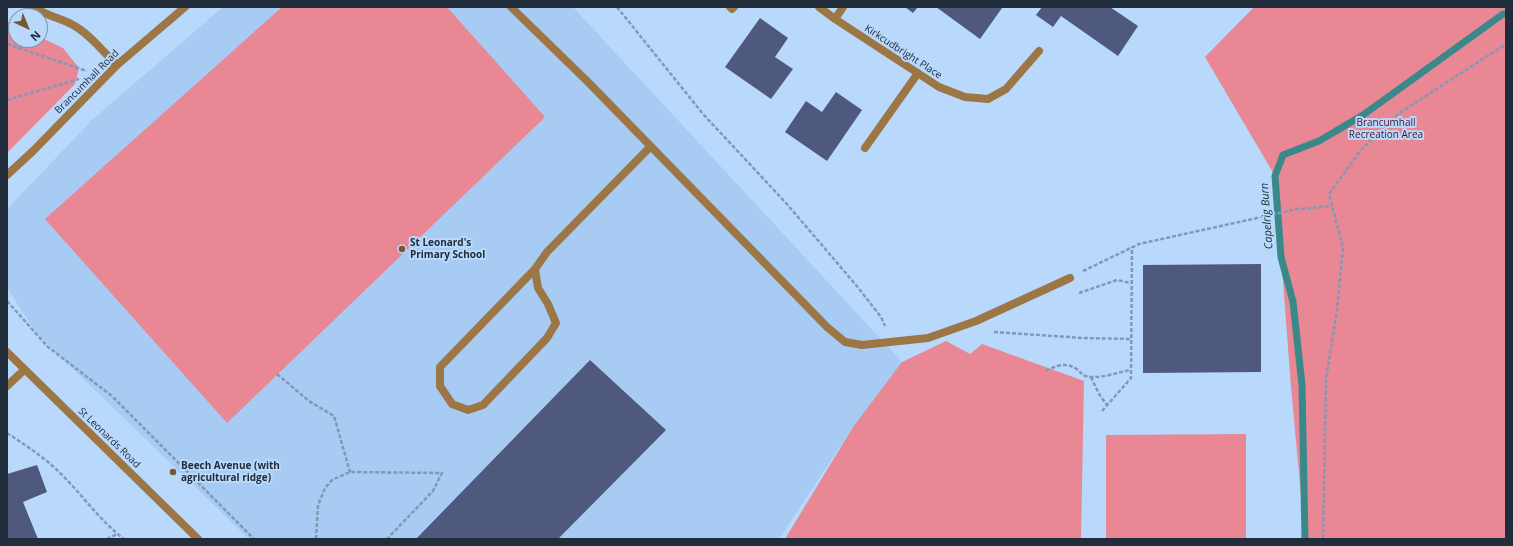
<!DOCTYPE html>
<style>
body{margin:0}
#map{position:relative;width:1513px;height:546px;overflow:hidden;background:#b9d9fc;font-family:"Open Sans",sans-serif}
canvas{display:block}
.frame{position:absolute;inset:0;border:8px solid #212d3b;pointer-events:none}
.north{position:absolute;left:8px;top:8px;width:40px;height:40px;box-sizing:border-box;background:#b9d9fc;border:1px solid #7c94af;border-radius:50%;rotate:136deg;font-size:11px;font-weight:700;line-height:16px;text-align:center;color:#212d3b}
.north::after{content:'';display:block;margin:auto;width:14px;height:18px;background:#78582e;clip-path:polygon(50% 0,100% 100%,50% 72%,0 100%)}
</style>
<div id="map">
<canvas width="1513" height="546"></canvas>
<div class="frame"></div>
<div class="north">N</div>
</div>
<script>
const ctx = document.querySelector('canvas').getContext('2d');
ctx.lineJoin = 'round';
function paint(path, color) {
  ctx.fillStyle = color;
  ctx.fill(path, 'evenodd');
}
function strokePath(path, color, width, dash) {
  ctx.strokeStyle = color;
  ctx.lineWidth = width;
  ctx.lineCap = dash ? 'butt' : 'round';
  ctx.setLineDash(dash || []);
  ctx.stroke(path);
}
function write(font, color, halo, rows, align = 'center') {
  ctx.font = font + ' "Open Sans",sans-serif';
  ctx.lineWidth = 4;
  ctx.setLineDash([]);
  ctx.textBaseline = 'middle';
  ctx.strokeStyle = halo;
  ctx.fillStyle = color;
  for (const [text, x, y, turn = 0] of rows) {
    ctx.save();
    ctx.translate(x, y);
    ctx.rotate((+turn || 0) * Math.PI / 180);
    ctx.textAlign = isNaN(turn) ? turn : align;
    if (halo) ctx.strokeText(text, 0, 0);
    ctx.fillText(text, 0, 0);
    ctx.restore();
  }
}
paint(new Path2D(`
 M223 7H573L902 362 853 427 779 539H249L38 335 7 288V209L92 120Z`), '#a7cbf3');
paint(new Path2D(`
 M282 7H447L545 117 227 423 45 219Z
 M1254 7H1506V539H1305L1291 387 1275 176 1205 57Z
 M7 21 16 27V40H40V37L63 48 79 68 75 84 7 153Z
 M946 341 970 354 982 344 1084 381 1081 539H785L853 427 902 362Z
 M1246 434V539H1106V435Z`), '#e98795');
strokePath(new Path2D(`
 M1305 539 1302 385 1293 302 1281 257 1275 176 1283 155 1319 141 1363 115 1503 14H1506`), '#3a898a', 7);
paint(new Path2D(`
 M905 7H918L913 13Z
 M936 7H1001L1002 8 980 39Z
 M1042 7H1110L1138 26 1118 56 1061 16 1053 27 1036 15Z
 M760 18 788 38 775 57 793 69 771 99 725 67Z
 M836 92 862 110 827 161 785 132 806 101 822 112Z
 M1261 264V372L1143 373V265Z
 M590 360 666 430 558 539H416Z
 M37 465 47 492 23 502 38 539H7V474Z`), '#4e597d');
strokePath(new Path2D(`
 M617 7 703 114 786 203 856 285 881 317 885 326
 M7 44 87 71
 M7 100 79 79
 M1083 271 1139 244 1298 209 1332 206
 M1079 293 1117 280 1131 283
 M7 301 48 347 112 396 254 539
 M994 332 1083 338 1131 339
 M1046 371C1055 366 1065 362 1075 368 1082 372 1080 376 1091 377 1104 378 1118 372 1131 370
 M277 374 309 401 334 416 350 472
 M1091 377 1099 394 1107 405
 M1102 411 1131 378 1132 247
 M7 433C25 445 44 457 59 472 82 494 99 520 124 539
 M107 539 117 534
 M316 539 318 505 325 488 332 480 350 472 442 473 433 491 387 539
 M1323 539 1326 379 1337 310 1343 248 1329 194 1361 150 1398 114 1506 44`), '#8199b4', 2.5, [4, 2]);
strokePath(new Path2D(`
 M34 7C46 16 61 18 73 25 90 34 103 52 117 65
 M511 7 588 82 827 327 845 342 862 345 928 338 976 321 1070 278
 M535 269 538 288 548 304 556 323 547 338 483 405 468 410 452 404 440 386V367L535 269 547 252 650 147`), '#9d7645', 8);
strokePath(new Path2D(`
 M730 7 732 9 734 7
 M819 7 835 19
 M843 7 835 19 939 87 965 97 988 99 1006 89 1039 51
 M865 148 918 73
 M7 175 33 151 117 65 185 7
 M7 386 24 370`), '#9d7645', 8);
strokePath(new Path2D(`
 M7 352 198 539`), '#9d7645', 8);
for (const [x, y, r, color] of [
 [402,249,4,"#78582e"],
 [173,472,4,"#78582e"]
]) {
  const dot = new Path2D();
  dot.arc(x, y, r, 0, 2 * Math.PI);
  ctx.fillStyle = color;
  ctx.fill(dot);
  strokePath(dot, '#b9d9fc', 1.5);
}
write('10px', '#212d3b', '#b9d9fc', [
 ["Kirkcudbright Place",903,52,33],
 ["Brancumhall Road",87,82,-45],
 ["St Leonards Road",109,438,44]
]);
write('10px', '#4e101e', '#b9d9fc', [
 ["Brancumhall",1386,123],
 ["Recreation Area",1386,135]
]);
write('bold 10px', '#212d3b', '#b9d9fc', [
 ["St Leonard's",410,243],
 ["Primary School",410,255],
 ["Beech Avenue (with",181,466],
 ["agricultural ridge)",181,478]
], 'left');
write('italic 11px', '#17302f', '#b9d9fc', [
 ["Capelrig Burn",1267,216,-94]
]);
</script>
